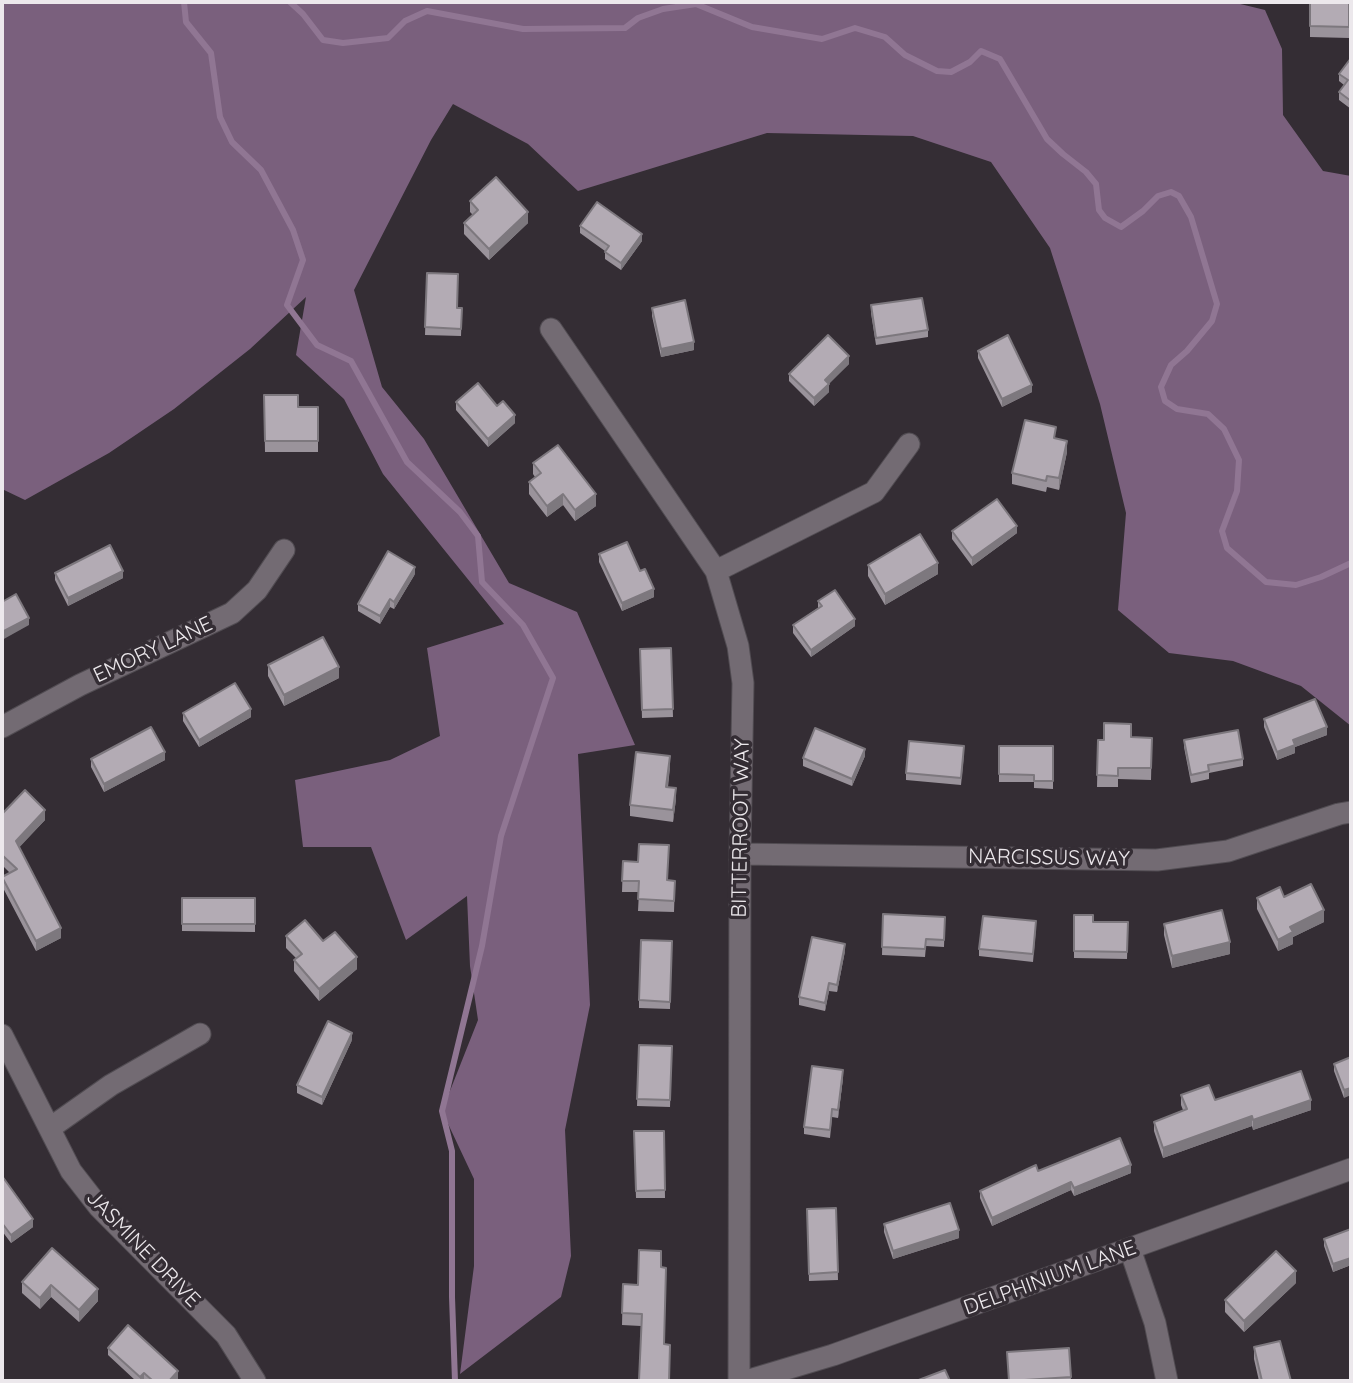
<!DOCTYPE html>
<style>
body{margin:0}
#map{position:relative;width:1353px;height:1383px;overflow:hidden;background:#342d34;font-family:Quicksand,sans-serif}
canvas{display:block}
.frame{position:absolute;inset:0;border:4px solid #ece8ec;pointer-events:none}
</style>
<div id="map">
<canvas width="1353" height="1383"></canvas>
<div class="frame"></div>
</div>
<script>
const ctx = document.querySelector('canvas').getContext('2d');
ctx.lineJoin = 'round';
function paint(path, color) {
  ctx.fillStyle = color;
  ctx.fill(path, 'evenodd');
}
function strokePath(path, color, width, dash) {
  ctx.strokeStyle = color;
  ctx.lineWidth = width;
  ctx.lineCap = dash ? 'butt' : 'round';
  ctx.setLineDash(dash || []);
  ctx.stroke(path);
}
function write(font, color, halo, rows, align = 'center') {
  ctx.font = font + ' Quicksand,sans-serif';
  ctx.lineWidth = 7;
  ctx.setLineDash([]);
  ctx.textBaseline = 'middle';
  ctx.strokeStyle = halo;
  ctx.fillStyle = color;
  for (const [text, x, y, turn = 0] of rows) {
    ctx.save();
    ctx.translate(x, y);
    ctx.rotate((+turn || 0) * Math.PI / 180);
    ctx.textAlign = isNaN(turn) ? turn : align;
    if (halo) ctx.strokeText(text, 0, 0);
    ctx.fillText(text, 0, 0);
    ctx.restore();
  }
}
paint(new Path2D(`
 M2 2H1232L1265 10 1282 49 1283 115 1323 171 1351 176V726L1301 686 1233 661 1169 653 1118 610 1126 513 1100 404 1050 248 991 162 913 136 767 133 578 191 528 144 453 104 431 140 354 290 382 387 424 439 509 583 577 612 635 745 578 754 590 1005 565 1130 571 1256 561 1297 460 1374 474 1266V1179L442 1111 478 1020 470 966 467 896 406 940 371 847H303L295 780 390 760 440 736 427 648 504 624 383 474 344 399 296 355 306 297 250 349 174 409 109 453 25 500 2 489Z`), '#7a607d');
strokePath(new Path2D(`
 M184 2 186 22 211 53 220 117 232 142 261 170 293 230 303 260 287 305 317 345 351 361 407 462 460 512 478 536 482 582 523 625 553 678 501 836 482 946 442 1111 452 1151V1297L455 1381
 M290 2 303 14 323 40 343 43 388 38 405 21 427 11 523 29 625 28 638 18 663 9 696 4 752 27 822 39 855 28 885 37 905 55 937 71 951 72 970 62 981 51 1000 59 1047 139 1063 154 1086 172 1096 184 1099 210 1105 218 1121 227 1143 211 1158 196 1171 192 1179 196 1191 217 1217 304 1212 321 1187 351 1171 365 1161 387 1165 401 1177 409 1208 414 1224 429 1239 460 1237 491 1222 531 1227 548 1266 582 1296 585 1321 577 1351 563`), '#907693', 6);
const minor = new Path2D(`
 M551 329 716 571 738 646 743 683 740 854 739 1381
 M716 571 874 492 909 444
 M2 727 80 685 232 613 257 590 284 550
 M740 854 1157 860 1228 851 1339 814 1351 812
 M2 1035 71 1171 99 1207 226 1335 255 1381
 M50 1128 111 1085 200 1034
 M1130 1249 1155 1323 1167 1381
 M746 1381 833 1355 1351 1169`);
strokePath(minor, '#514c52', 23);
strokePath(minor, '#736b73', 21);
paint(new Path2D(`
 M1310 2H1350L1349 38 1310 37Z
 M1351 58V109L1339 100V92L1344 85 1339 81V74Z
 M470 201 528 223 489 260 464 234V223L473 215 470 212Z
 M580 226 642 241 621 270 605 259V251L580 233Z
 M427 273 457 308H462L461 336 425 335Z
 M871 305 928 330V337L876 345 871 313Z
 M652 308 694 350 661 357 652 316Z
 M978 351 1032 392 1002 407 978 358Z
 M849 364 828 384 829 392 814 406 789 381V374Z
 M264 395 298 407H318V452H265Z
 M456 402 497 406 515 423 488 447 456 410Z
 M1056 438 1067 452 1059 490 1047 487 1046 492 1012 484V473Z
 M533 463 596 506 575 521 563 505 547 517 529 494V482L535 477 533 474Z
 M952 531 1017 533 972 566 952 539Z
 M599 554 640 571 654 597 622 611 599 562Z
 M868 565 938 574 885 605 868 576Z
 M55 573 123 578 68 606 55 580Z
 M415 574 394 609 390 607 380 624 358 611V604Z
 M818 601 855 626 811 657 793 633V625L818 608Z
 M671 648 673 717 642 718 640 649Z
 M268 665 339 678 284 706 268 676Z
 M183 713 251 717 199 747 183 721Z
 M1264 719 1327 735 1295 747V753L1277 760 1264 727Z
 M1131 737 1152 738 1151 780 1118 779V787H1097L1098 740Z
 M1184 740 1243 759V766L1209 773V779L1191 783 1184 747Z
 M999 746H1053V789L1034 788V782H999Z
 M964 754 961 785 906 780V773Z
 M865 756 852 786 803 766V758Z
 M91 759 165 760 104 792 91 767Z
 M670 767 668 787 676 799 673 822 630 816V805Z
 M2 814 45 820 19 847 61 938 36 951 2 886V877L10 873 2 865Z
 M623 861 668 880 675 881 674 912 638 911 639 892H622Z
 M1284 897 1324 922 1293 937V944L1278 951 1257 909V898Z
 M182 898H255V932L182 931Z
 M883 914 945 917 944 947 926 946 925 957 882 955Z
 M1074 915 1093 922H1128L1127 959 1074 958Z
 M1164 924 1230 954 1172 968 1164 935Z
 M1036 928 1033 962 979 956V949Z
 M286 936 357 969 319 1001 294 971V960L296 958 286 948Z
 M672 941 670 1009 639 1008V1000Z
 M845 951 837 992 829 991 825 1011 799 1005V997Z
 M352 1040 322 1105 297 1093V1085Z
 M639 1045 672 1046 670 1107 637 1106Z
 M1351 1057 1344 1098 1334 1071V1064Z
 M843 1078 838 1118 832 1117 830 1138 804 1134V1127Z
 M1181 1095 1215 1100 1311 1110 1253 1130 1252 1126 1163 1158 1154 1131V1122L1183 1110 1181 1105Z
 M634 1131H664L665 1198H636Z
 M1038 1171 1131 1173 1074 1196 1071 1190 992 1226 980 1198V1191Z
 M2 1176 33 1227 11 1243 2 1231Z
 M836 1208 838 1280 809 1281 807 1209Z
 M884 1224 959 1238 893 1259 884 1232Z
 M1351 1229V1265L1333 1272 1324 1246V1239Z
 M52 1248 98 1301 79 1322 51 1297 40 1309 22 1293V1282Z
 M661 1251 639 1380 641 1326 622 1325 623 1284 638 1285Z
 M1296 1283 1244 1332 1225 1312V1300Z
 M1254 1347 1291 1381H1259L1254 1359Z
 M108 1348 178 1379 176 1381H136L108 1355Z
 M1069 1348 1071 1381H1009Z`), '#9a939b');
paint(new Path2D(`
 M528 212V223L489 260V249Z
 M642 234V241L621 270V263Z
 M694 342V350L661 357V349Z
 M849 356V364L825 388V380Z
 M829 384V392L814 406V398Z
 M1032 385V392L1002 407V399Z
 M515 415V423L488 447V439Z
 M1067 441V452L1059 490V478Z
 M563 494V505L547 517V506Z
 M596 494V506L575 521V510Z
 M1017 526V533L972 566V558Z
 M938 563V574L885 605V594Z
 M415 567V574L394 609V602Z
 M123 571V578L68 606V598Z
 M654 589V597L622 611V603Z
 M390 599V607L380 624V616Z
 M29 618V625L2 640V632Z
 M855 619V626L811 657V650Z
 M339 667V678L284 706V695Z
 M251 709V717L199 747V740Z
 M1327 727V735L1295 747V753L1277 760V752L1293 740Z
 M865 749V756L852 786V779Z
 M165 752V760L104 792V784Z
 M670 756V767L666 798V787Z
 M676 788V799L673 822V810Z
 M45 810V820L16 851V841Z
 M1324 910V922L1293 937V944L1278 951V940L1290 927Z
 M61 928V938L36 951V941Z
 M1230 942V954L1172 968V956Z
 M845 944V951L837 992V985Z
 M357 957V969L319 1001V989Z
 M829 983V991L825 1011V1003Z
 M352 1033V1040L322 1105V1097Z
 M843 1070V1078L838 1118V1110Z
 M1351 1088V1095L1344 1098V1090Z
 M1311 1100V1110L1253 1130V1120Z
 M1252 1116V1126L1163 1158V1148Z
 M1131 1165V1173L1074 1196V1188Z
 M1071 1182V1190L992 1226V1218Z
 M33 1219V1227L11 1243V1235Z
 M959 1230V1238L893 1259V1251Z
 M1351 1258V1265L1333 1272V1264Z
 M1296 1271V1283L1244 1332V1321Z
 M51 1285V1297L40 1309V1298Z
 M98 1289V1301L79 1322V1310Z
 M178 1371V1379L176 1381H169Z
 M144 1373V1381H140V1377Z`), '#7d787e');
const building = new Path2D(`
 M1310 2H1349V27L1310 26Z
 M1351 58V101L1339 92 1348 80 1339 74Z
 M496 177 528 212 489 249 464 223 478 210 470 201Z
 M597 202 642 234 621 263 605 252 609 246 580 226Z
 M427 273 458 274 457 308H462L461 329 425 327Z
 M922 298 928 330 876 338 871 305Z
 M685 300 694 342 661 349 652 308Z
 M828 335 849 356 825 380 829 384 814 398 789 374Z
 M1008 335 1032 385 1002 399 978 351Z
 M478 383 497 406 503 401 515 415 488 439 456 402Z
 M264 395H298V407H318V441H265Z
 M1025 420 1056 427 1054 438 1067 441 1059 478 1047 476 1046 481 1012 473Z
 M558 445 596 494 575 510 563 494 547 506 529 482 541 473 533 463Z
 M997 499 1017 526 972 558 952 531Z
 M920 534 938 563 885 594 868 565Z
 M627 542 640 571 645 569 654 589 622 603 599 554Z
 M110 545 123 571 68 598 55 573Z
 M388 551 415 567 394 602 390 599 380 616 358 604Z
 M835 590 855 619 811 650 793 625 822 606 818 601Z
 M16 594 29 618 2 632V602Z
 M323 637 339 667 284 695 268 665Z
 M671 648 673 709 642 710 640 649Z
 M235 683 251 709 199 740 183 713Z
 M1315 699 1327 727 1293 740 1295 745 1277 752 1264 719Z
 M1104 723 1131 724V737L1152 738 1151 768H1118V776L1097 775 1098 740H1104Z
 M151 727 165 752 104 784 91 759Z
 M815 728 865 749 852 779 803 758Z
 M1238 730 1243 759 1208 765 1209 771 1191 775 1184 740Z
 M909 741 964 746 961 778 906 773Z
 M999 746H1053V781H1034V775L999 774Z
 M636 752 670 756 666 787 676 788 673 810 630 805Z
 M25 790 45 810 16 841 61 928 36 941 2 877 17 869 2 855V814Z
 M639 844 669 845 667 880 675 881 674 901 638 899 639 881H622L623 861 638 862Z
 M1311 884 1324 910 1290 927 1293 932 1278 940 1257 898 1280 887 1284 897Z
 M182 898H255V924H182Z
 M1222 910 1230 942 1172 956 1164 924Z
 M883 914 945 917 944 940 926 939 925 949 882 947Z
 M1074 915H1093V922H1128L1127 952 1074 951Z
 M983 916 1036 921 1033 954 979 949Z
 M305 920 323 941 335 932 357 957 319 989 294 960 302 954 286 936Z
 M812 937 845 944 837 985 829 983 825 1003 799 997Z
 M641 940 672 941 670 1002 639 1000Z
 M328 1021 352 1033 322 1097 297 1085Z
 M639 1045 672 1046 670 1100 637 1099Z
 M1351 1057V1088L1344 1090 1334 1064Z
 M812 1066 843 1070 838 1110 832 1109 830 1130 804 1127Z
 M1301 1071 1311 1100 1253 1120 1252 1116 1163 1148 1154 1122 1187 1109 1181 1095 1209 1085 1215 1100Z
 M634 1131H664L665 1190 636 1191Z
 M1120 1138 1131 1165 1074 1188 1071 1182 992 1218 980 1191 1036 1165 1038 1171Z
 M2 1176 33 1219 11 1235 2 1223Z
 M950 1203 959 1230 893 1251 884 1224Z
 M836 1208 838 1272 809 1274 807 1209Z
 M1351 1229V1258L1333 1264 1324 1239Z
 M52 1248 98 1289 79 1310 51 1285 40 1298 22 1282Z
 M639 1250 661 1251V1267L666 1268 664 1344 670 1345 669 1381H625V1380H639L642 1314 622 1313 623 1284 638 1285Z
 M1276 1251 1296 1271 1244 1321 1225 1300Z
 M128 1325 178 1371 169 1381H153L144 1373 140 1377 108 1348Z
 M1280 1341 1291 1381H1262L1254 1347Z
 M1069 1348 1071 1377 1009 1381 1007 1352Z
 M945 1370 950 1381H916Z`);
paint(building, '#b3abb4');
strokePath(building, '#7d787e', 2);
write('21px', '#ece8ec', '#342d34', [
 ["EMORY LANE",153,650,-25],
 ["BITTERROOT WAY",741,828,-89],
 ["NARCISSUS WAY",1049,858,1],
 ["JASMINE DRIVE",143,1249,46],
 ["DELPHINIUM LANE",1050,1278,-20]
]);
</script>
